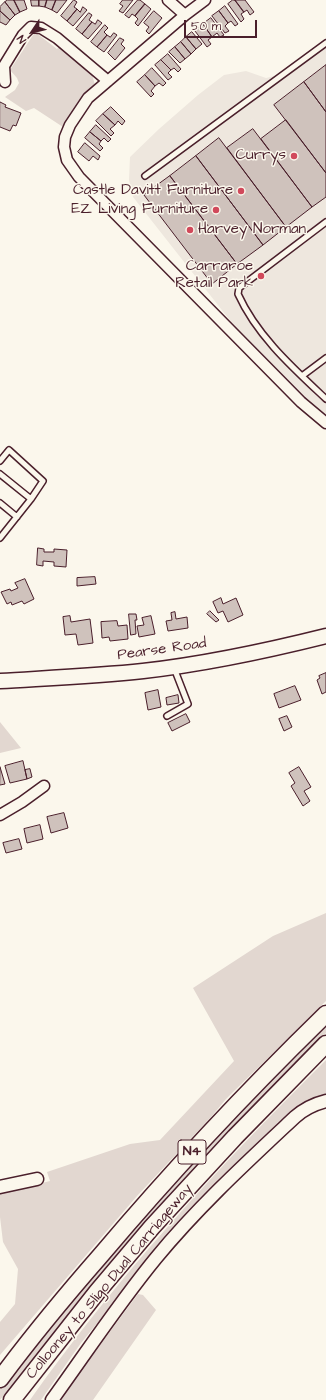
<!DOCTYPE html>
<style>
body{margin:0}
#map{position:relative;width:326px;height:1400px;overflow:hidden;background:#fbf7ec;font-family:"Architects Daughter",sans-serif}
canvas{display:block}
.north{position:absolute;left:12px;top:12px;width:40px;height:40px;-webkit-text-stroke:3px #fbf7ec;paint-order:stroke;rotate:235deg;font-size:11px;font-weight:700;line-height:16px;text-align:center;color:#4a1f2b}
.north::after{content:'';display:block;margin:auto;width:14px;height:18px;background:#4a1f2b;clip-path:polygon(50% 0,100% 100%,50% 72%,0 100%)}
.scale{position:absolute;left:184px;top:20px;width:73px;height:18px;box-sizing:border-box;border:2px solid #4a1f2b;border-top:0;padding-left:5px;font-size:12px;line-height:14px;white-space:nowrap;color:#4a1f2b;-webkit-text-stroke:3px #fbf7ec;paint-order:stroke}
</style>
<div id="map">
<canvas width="326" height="1400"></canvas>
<div class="north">N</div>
<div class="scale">50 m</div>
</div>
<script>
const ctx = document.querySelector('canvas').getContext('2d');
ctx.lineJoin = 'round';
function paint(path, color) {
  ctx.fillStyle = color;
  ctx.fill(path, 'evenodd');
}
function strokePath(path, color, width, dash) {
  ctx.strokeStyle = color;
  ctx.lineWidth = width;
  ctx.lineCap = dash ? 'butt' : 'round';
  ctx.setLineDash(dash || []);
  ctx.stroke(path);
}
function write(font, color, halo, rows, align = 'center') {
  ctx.font = font + ' "Architects Daughter",sans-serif';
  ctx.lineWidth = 3;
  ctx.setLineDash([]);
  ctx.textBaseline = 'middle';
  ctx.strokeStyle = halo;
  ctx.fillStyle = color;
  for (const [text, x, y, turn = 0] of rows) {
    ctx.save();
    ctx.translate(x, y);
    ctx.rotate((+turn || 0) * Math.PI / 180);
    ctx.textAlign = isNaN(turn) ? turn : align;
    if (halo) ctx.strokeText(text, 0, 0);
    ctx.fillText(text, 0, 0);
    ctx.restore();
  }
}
paint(new Path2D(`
 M326 38V422L258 356 133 197 129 180 130 157 159 129 198 95 224 75 246 71 266 78 278 75Z`), '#eee7de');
paint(new Path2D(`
 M35 32 57 49 59 47 91 71 95 85 75 108 63 127 34 108 26 111 5 97 15 90 19 83 17 78 10 70Z
 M0 722 21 748 0 753Z
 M326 913V1001L226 1099 211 1117 137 1196 0 1355V1322L15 1304 18 1269 3 1242 0 1217V1194L50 1181 47 1172 130 1144 160 1140 234 1061 193 988 273 936Z
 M326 1022V1033L243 1116 166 1199 85 1294 0 1400V1389L5 1382 149 1206Z
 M326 1060V1094L300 1104 279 1123 237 1164 158 1245 144 1261 112 1305 81 1343 41 1400H30C117 1277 219 1166 326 1060Z
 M138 1294 143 1295 156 1310 93 1400H59Z`), '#e2d7d0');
const building = new Path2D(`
 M8 0H14L20 12 15 15 5 2Z
 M14 0H24L27 9 20 12Z
 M31 0H39V6H32Z
 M39 0H47L45 7 39 6Z
 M47 0H56L52 10 45 7Z
 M56 0H67L57 13 52 10Z
 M74 0 77 2 74 7 77 9 67 21 61 16Z
 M123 0H133L123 13 119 11 123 6 120 4Z
 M138 0H140L145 4 135 16 132 14 129 18 125 15Z
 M233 0H235L244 12 241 14 244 19 241 22 228 4Z
 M235 0H245L254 12 250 15 247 10 244 12Z
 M5 2 15 15 10 20 0 11V7Z
 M145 4 151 9 138 26 135 23 138 19 135 16Z
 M225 6 238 24 235 26 231 21 228 23 219 11Z
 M83 7 87 10 73 26 67 21 77 9 80 12Z
 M0 11 10 20 6 25 0 22Z
 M154 11 162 18 149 34 146 31 149 27 144 23Z
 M219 11 228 23 225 26 229 31 225 33 212 16Z
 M89 13 92 15 89 20 92 22 82 34 76 29Z
 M211 18 224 35 220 37 217 33 212 37 203 24Z
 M98 20 102 23 88 39 82 34 92 22 95 24Z
 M203 24 212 37 208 40 211 44 207 47 195 31Z
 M105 25 108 28 104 32 107 35 97 47 91 42Z
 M192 32 202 44 196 49 186 37Z
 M114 33 117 35 104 52 97 47 107 35 110 37Z
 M186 37 196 49 191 54 181 42Z
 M120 38 124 40 121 44 125 48 115 60 108 53Z
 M181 42 191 54 185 59 175 47Z
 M175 47 185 59 180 63 169 52Z
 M168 54 181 69 178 72 174 68 171 70 161 60Z
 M161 60 171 70 168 73 172 77 168 80 155 65Z
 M326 65V112L304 82Z
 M152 68 166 83 163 86 159 83 155 86 145 75Z
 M145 75 155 86 151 91 154 94 151 97 137 82Z
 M304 82 326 112V173L274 105Z
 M0 102 6 105 5 107 21 113 16 126 13 125 10 131 0 127Z
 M111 107 125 121 122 125 118 121 115 125 103 114Z
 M103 114 115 125 110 129 114 133 111 136 96 121Z
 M286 120 326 173V197L312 207 261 139Z
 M96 125 111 139 108 142 104 138 101 141 90 132Z
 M253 129 312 207 286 227 227 148Z
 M90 132 101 141 99 144 103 148 100 151 85 138Z
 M219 138 286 227 263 245 196 156Z
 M85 143 100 156 98 160 93 156 89 161 78 152Z
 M196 156 263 245 237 264 170 176Z
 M170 176 237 264 212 284 144 195Z
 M38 548 44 549V552H54V549L67 550 66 567 54 566V562L43 561V566L37 565Z
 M95 577 96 584 77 586V578Z
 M25 579 34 599 24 604 22 601 12 605 11 602 7 604 1 592 10 589 11 591 18 588 15 583Z
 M221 598 223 604 236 598 243 615 228 622 223 611 218 613 213 602Z
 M210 611 219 620 216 622 207 614Z
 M175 612 176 619 187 617 188 628 168 631 166 621 172 620 171 613Z
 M129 614H136L137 620H135L136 634 131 635Z
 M70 616 71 622 90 619 93 643 78 645 76 634 65 635 63 617Z
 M151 616 155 634 139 637 137 626 144 625 142 618Z
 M117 621 118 626 127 625 128 639 110 641 109 637 102 638 101 622Z
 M326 673V692L322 694 317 680 320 678 319 676Z
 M295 686 301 700 279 708 274 694Z
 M158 690 161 707 148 710 145 693Z
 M178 695 179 703 167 705 166 698Z
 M186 714 190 722 172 731 168 723Z
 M287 716 292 727 284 731 279 719Z
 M23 761 27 779 10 783 5 766Z
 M0 767 5 784 0 785Z
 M299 767 311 787 304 791 310 801 303 806 291 786 295 783 289 773Z
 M30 769 32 777 27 779 25 770Z
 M64 813 68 828 51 833 47 817Z
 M40 825 43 839 27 843 24 829Z
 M19 839 22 849 6 853 3 843Z`);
paint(building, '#cfc2bc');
strokePath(building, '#4a1f2b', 1);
const service = new Path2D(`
 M145 176 326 43
 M326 222 239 288 238 294C257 336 293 368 326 399
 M302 376 326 358
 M0 461 9 450 43 481 31 499 0 538
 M0 474 31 499
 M0 503 17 517
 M167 716 188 704 174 668`);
const minor = new Path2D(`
 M168 0 185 15
 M205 0 185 15 88 98 70 125 65 137 64 147 67 160 79 177 301 402 326 423
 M5 82 4 66 23 35 31 27 41 28 57 38 108 81
 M0 815 22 802 44 786`);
const tertiary = new Path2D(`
 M0 1187 37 1179
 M52 1400C86 1353 119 1303 156 1258 198 1207 247 1162 295 1117 305 1108 314 1104 326 1101`);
const secondary = new Path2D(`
 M0 681C48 678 96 676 143 671 205 664 266 651 326 636`);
const trunk = new Path2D(`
 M0 1379C32 1336 66 1295 101 1255 172 1171 247 1091 326 1014
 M12 1400 97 1292 152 1227 235 1137 326 1044`);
strokePath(service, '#4a1f2b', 8);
strokePath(minor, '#4a1f2b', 13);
strokePath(tertiary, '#4a1f2b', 15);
strokePath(secondary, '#4a1f2b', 17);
strokePath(trunk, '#4a1f2b', 19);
strokePath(service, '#fbf7ec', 5);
strokePath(minor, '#fbf7ec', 10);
strokePath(tertiary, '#fbf7ec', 12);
strokePath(secondary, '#fbf7ec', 14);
strokePath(trunk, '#fbf7ec', 16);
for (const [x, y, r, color] of [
 [294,156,4,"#d1495b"],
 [241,191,4,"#d1495b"],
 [216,210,4,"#d1495b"],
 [190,230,4,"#d1495b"],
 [261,276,4,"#d1495b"]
]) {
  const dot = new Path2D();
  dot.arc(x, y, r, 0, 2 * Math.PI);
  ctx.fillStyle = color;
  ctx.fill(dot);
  strokePath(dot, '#fbf7ec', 1.5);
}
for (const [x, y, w] of [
 [192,1152,28]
]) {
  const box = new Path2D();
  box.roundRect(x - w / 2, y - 12, w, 24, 3);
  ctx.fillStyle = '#fbf7ec';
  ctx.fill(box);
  strokePath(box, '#4a1f2b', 1);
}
write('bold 14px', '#4a1f2b', null, [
 ["N4",192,1152]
]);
write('15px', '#4a1f2b', '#fbf7ec', [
 ["Currys",286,156],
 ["Castle Davitt Furniture",233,191],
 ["EZ Living Furniture",208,210],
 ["Harvey Norman",198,230,"left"],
 ["Carraroe",253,267],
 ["Retail Park",253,284]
], 'right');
write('15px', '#4a1f2b', '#fbf7ec', [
 ["Pearse Road",162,650,-8],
 ["Collooney to Sligo Dual Carriageway",110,1282,-50]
]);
</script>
